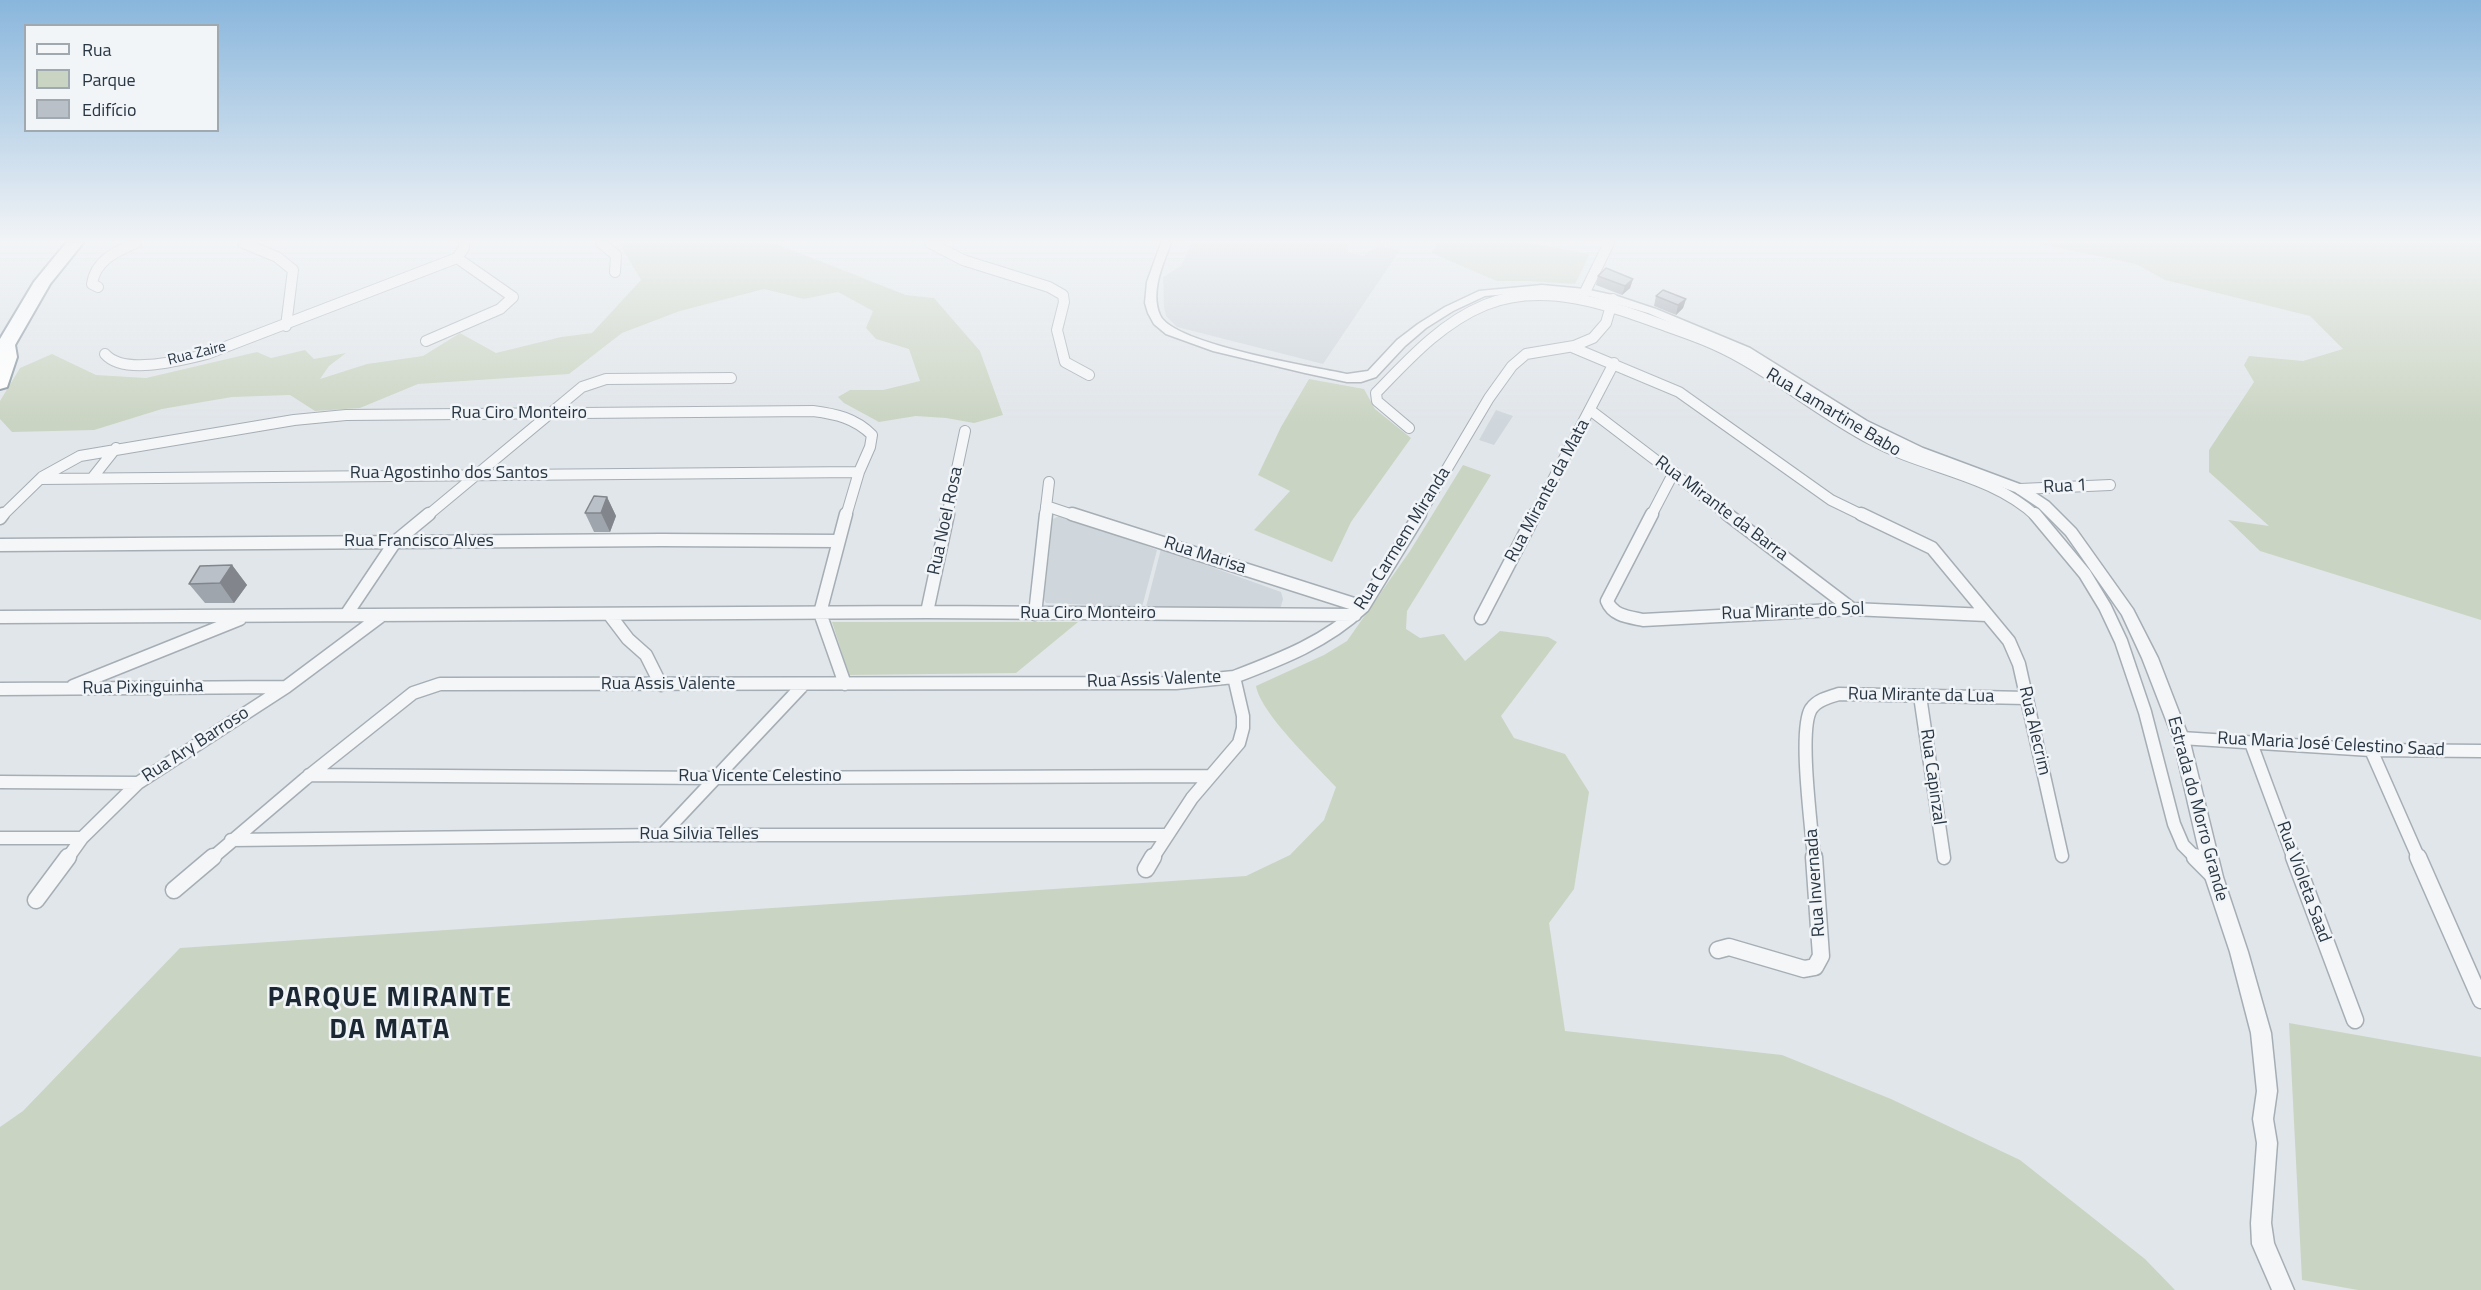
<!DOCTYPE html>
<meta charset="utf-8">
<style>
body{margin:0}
#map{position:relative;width:2481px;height:1290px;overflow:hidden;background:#e1e6ea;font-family:"Titillium Web",sans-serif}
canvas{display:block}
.legend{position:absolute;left:24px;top:24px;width:195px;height:108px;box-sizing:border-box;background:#f1f5f8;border:2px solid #a1a9b0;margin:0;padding:8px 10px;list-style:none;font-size:18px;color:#293643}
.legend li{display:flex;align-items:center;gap:12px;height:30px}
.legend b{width:30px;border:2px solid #a1a9b0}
</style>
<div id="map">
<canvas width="2481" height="1290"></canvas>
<ul class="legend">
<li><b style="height:8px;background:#f4f6f8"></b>Rua</li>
<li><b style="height:16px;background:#cad4c2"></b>Parque</li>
<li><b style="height:16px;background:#b9c0c8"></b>Edifício</li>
</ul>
</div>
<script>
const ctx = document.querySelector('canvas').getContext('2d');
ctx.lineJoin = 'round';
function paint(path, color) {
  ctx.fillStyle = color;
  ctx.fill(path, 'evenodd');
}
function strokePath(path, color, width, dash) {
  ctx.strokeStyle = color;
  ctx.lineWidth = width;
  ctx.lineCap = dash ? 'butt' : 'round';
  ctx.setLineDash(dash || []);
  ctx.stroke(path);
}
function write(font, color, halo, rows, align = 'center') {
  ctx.font = font + ' "Titillium Web",sans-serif';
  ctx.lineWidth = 5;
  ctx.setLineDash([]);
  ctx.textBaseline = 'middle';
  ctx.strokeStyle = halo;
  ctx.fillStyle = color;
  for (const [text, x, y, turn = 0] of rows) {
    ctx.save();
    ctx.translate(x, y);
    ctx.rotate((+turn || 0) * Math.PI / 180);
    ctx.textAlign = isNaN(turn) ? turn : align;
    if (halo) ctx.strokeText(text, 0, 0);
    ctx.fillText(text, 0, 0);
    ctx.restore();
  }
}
paint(new Path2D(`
 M1191 243H1348V252L1364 256 1370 250 1382 246 1400 250 1323 364 1177 327 1166 316 1164 307 1163 277 1181 266Z
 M1496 410 1513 416 1494 445 1479 440Z
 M1059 516 1073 517 1157 550 1142 607 1046 603 1044 600 1053 519Z
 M1161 549 1281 592 1283 599 1280 610 1146 607Z`), '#cfd6dc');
paint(new Path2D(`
 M619 243H774L906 295 934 298 980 351 1003 415 974 423 946 418 916 416 879 422 844 403 838 397 850 390H883L920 381 909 349 876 339 866 328 873 311 838 292 804 299 764 289 680 311 622 333 569 374 418 384 360 408 315 411 290 395 232 397 162 409 94 430 12 432 0 419V401L20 368 52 354 96 375 146 378 257 352 271 358 305 350 314 359 346 353 329 366 320 379 367 364 423 356 460 333 496 353 561 337 592 333 641 280Z
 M1438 243H1531L1590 254 1575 284 1529 281H1497L1431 253Z
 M2036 243H2481V620L2260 551 2228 520 2269 526 2209 472V450L2254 382 2244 365 2249 356 2303 361 2343 349 2310 316 2165 280 2136 264Z
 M1309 379 1364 389 1375 409 1411 438 1351 522 1332 562 1254 530 1290 491 1258 475 1281 427Z
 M1463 465 1491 475 1407 611 1406 629 1420 638 1444 634 1465 661 1500 631 1548 637 1557 642 1501 716 1514 738 1565 754 1589 792 1574 889 1549 923 1565 1031 1782 1055 1891 1099 2020 1160 2145 1259 2175 1290H0V1127L23 1111 180 948 1246 876 1290 855 1324 820 1336 787C1315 764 1261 714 1256 686L1324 655 1347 641 1410 551Z
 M832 622H1078L1016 673 849 675Z
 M2289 1023 2481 1057V1290H2358L2302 1280Z`), '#cad4c2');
const minorFar2 = new Path2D(`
 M243 243 277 257 293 270 286 326
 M601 243 616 255 615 272
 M930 243 963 260 1049 287 1063 295 1064 302 1057 330 1065 362 1089 375
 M98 287 92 284C95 261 116 251 136 243
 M1585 292 1609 243
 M426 341 500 309 513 297 457 258 464 248V243
 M1574 348 1679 392 1831 500 1864 516
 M105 354C124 376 182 360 207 354L457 258
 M1590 410 1729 516
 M1409 428 1377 401 1376 393C1408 360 1441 323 1485 305 1544 281 1609 305 1666 326 1692 335 1717 344 1741 358 1786 383 1826 416 1872 440 1925 469 1991 474 2036 516
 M93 477 116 448
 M40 479 859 472
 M2020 489 2110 485
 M1046 506 1076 516
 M2 516 42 477 80 456 294 420 346 415 813 411C836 414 855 418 872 435L870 447 859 472 846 516
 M427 516 582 387 606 379 731 378
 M947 516 965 431
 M1045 516 1049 482
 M1419 516 1489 398 1512 366 1526 354 1574 346 1593 338 1606 323 1613 299
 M1534 516 1614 363
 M1651 516 1674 472`);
const minorFar1 = new Path2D(`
 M1072 514 1363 607
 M1652 514 1607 601C1613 616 1629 617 1643 620L1852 609 1987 615
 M1727 514 1852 609
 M1861 514 1932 548 2009 641 2019 664 2062 856
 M2035 514 2085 574 2105 607 2121 641 2145 712 2174 824 2183 845 2197 859
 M0 518 3 514
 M0 545 661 540 838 541
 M927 612 948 514
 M609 614 628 639 646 655 661 685
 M1035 614 1046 514
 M346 615 395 542 429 514
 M0 617 927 612 1355 615
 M1481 618 1535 514
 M845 684 820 613 846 514
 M73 686 240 619
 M0 689 286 687
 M1920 696 1944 858
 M2181 738 2371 750 2481 751
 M2251 743 2294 859
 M2371 750 2419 859
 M309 775 715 778 1210 776
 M0 782 138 783
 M662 835 804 684
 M0 838H82
 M231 840 662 835H1166
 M67 859 82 838 138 783 286 687 381 616
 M211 859 305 779 413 693 440 684 1176 683 1234 677
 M1152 859 1192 798 1239 743 1243 728V716L1234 677C1281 659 1326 642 1363 607L1420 514
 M1814 859C1812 830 1798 730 1811 709 1817 700 1829 697 1839 694L2026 698`);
const minor = new Path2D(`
 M2195 857 2213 875
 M2294 857 2355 1020
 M2418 857 2481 1000
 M1146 869 1153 857
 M174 890 213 857
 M36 900 68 857
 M1718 950 1729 947 1804 969 1815 967 1821 956 1814 857`);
const tertiary = new Path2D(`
 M1161 243H1171C1163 264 1150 292 1160 315 1172 344 1314 367 1347 374L1368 371 1397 340 1418 324 1445 307 1479 291 1542 285 1585 289 1617 296 1656 309 1750 348 1867 421 1923 448 2025 486 2049 502 2076 529 2133 609 2158 658 2189 738 2223 877 2248 952 2271 1033 2277 1091 2273 1119 2277 1143 2271 1223 2274 1243 2294 1290H2272L2252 1244 2251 1223 2257 1143 2253 1119 2257 1091 2251 1033 2230 952 2205 877 2173 738 2142 658 2122 615 2066 535 2039 508 2015 492 1913 454 1859 427 1742 354 1648 313 1585 295 1542 291 1485 296 1453 311 1426 328 1405 346 1376 377 1361 382H1347L1305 373 1213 351 1166 334 1154 324 1148 313 1145 303 1147 282Z`);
const motorway = new Path2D(`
 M66 243H83L50 284 15 345 17 357 7 387 0 389V339L34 282Z`);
strokePath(minorFar2, '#a6aeb5', 12);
strokePath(minorFar1, '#a6aeb5', 15);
strokePath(minor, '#a6aeb5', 19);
strokePath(tertiary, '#a6aeb5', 3);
strokePath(motorway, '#8896a1', 4);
strokePath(minorFar2, '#f4f6f8', 10);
strokePath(minorFar1, '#f4f6f8', 12);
strokePath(minor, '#f4f6f8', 16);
paint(tertiary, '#f4f6f8');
paint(motorway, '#fff');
paint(new Path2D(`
 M1598 276 1633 279 1630 288 1622 295 1596 285Z
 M1656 296 1686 299 1683 308 1676 315 1654 306Z
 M607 497 616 516 610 532H594L585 513Z
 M232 565 247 585 234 603H205L189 584Z`), '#9fa5ac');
paint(new Path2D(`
 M1633 279 1630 288 1622 295 1625 286Z
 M1686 299 1683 308 1676 315 1678 305Z
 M607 497 616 516 610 532 601 513Z
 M232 565 247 585 234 603 220 583Z`), '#82868c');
const building = new Path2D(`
 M1606 268 1633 279 1625 286 1598 276Z
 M1663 290 1686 299 1678 305 1656 296Z
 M594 496 607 497 601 513H585Z
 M232 565 220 583 189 584 200 566Z`);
paint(building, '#b9c0c8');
strokePath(building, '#82868c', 1.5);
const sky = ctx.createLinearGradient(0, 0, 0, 423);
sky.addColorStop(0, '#89b6dc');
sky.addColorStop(0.57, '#f2f4f6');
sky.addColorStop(1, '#f2f4f600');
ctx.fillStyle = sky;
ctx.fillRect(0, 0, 2481, 423);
write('15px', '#293643', '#f1f5f8', [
 ["Rua Zaire",197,354,-14]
]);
write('18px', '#293643', '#f1f5f8', [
 ["Rua Lamartine Babo",1833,413,31],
 ["Rua Ciro Monteiro",519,414],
 ["Rua Agostinho dos Santos",449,474],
 ["Rua 1",2065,487,-3],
 ["Rua Mirante da Mata",1548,491,-62],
 ["Rua Mirante da Barra",1721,509,37],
 ["Rua Noel Rosa",946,521,-78],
 ["Rua Carmem Miranda",1403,539,-58],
 ["Rua Francisco Alves",419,542],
 ["Rua Marisa",1205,556,18],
 ["Rua Mirante do Sol",1793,612,-2],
 ["Rua Ciro Monteiro",1088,614],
 ["Rua Assis Valente",1154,680,-2],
 ["Rua Assis Valente",668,685],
 ["Rua Pixinguinha",143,688,-1],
 ["Rua Mirante da Lua",1921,696,1],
 ["Rua Alecrim",2034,731,77],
 ["Rua Ary Barroso",196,745,-33],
 ["Rua Maria José Celestino Saad",2331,745,3],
 ["Rua Vicente Celestino",760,777],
 ["Rua Capinzal",1932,777,82],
 ["Estrada do Morro Grande",2197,809,75],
 ["Rua Silvia Telles",699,835],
 ["Rua Violeta Saad",2303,882,70],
 ["Rua Invernada",1816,883,-94]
]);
ctx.letterSpacing = '1.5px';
write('bold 28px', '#1b2733', '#f1f5f8', [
 ["PARQUE MIRANTE",390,999],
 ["DA MATA",390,1031]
]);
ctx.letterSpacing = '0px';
</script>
